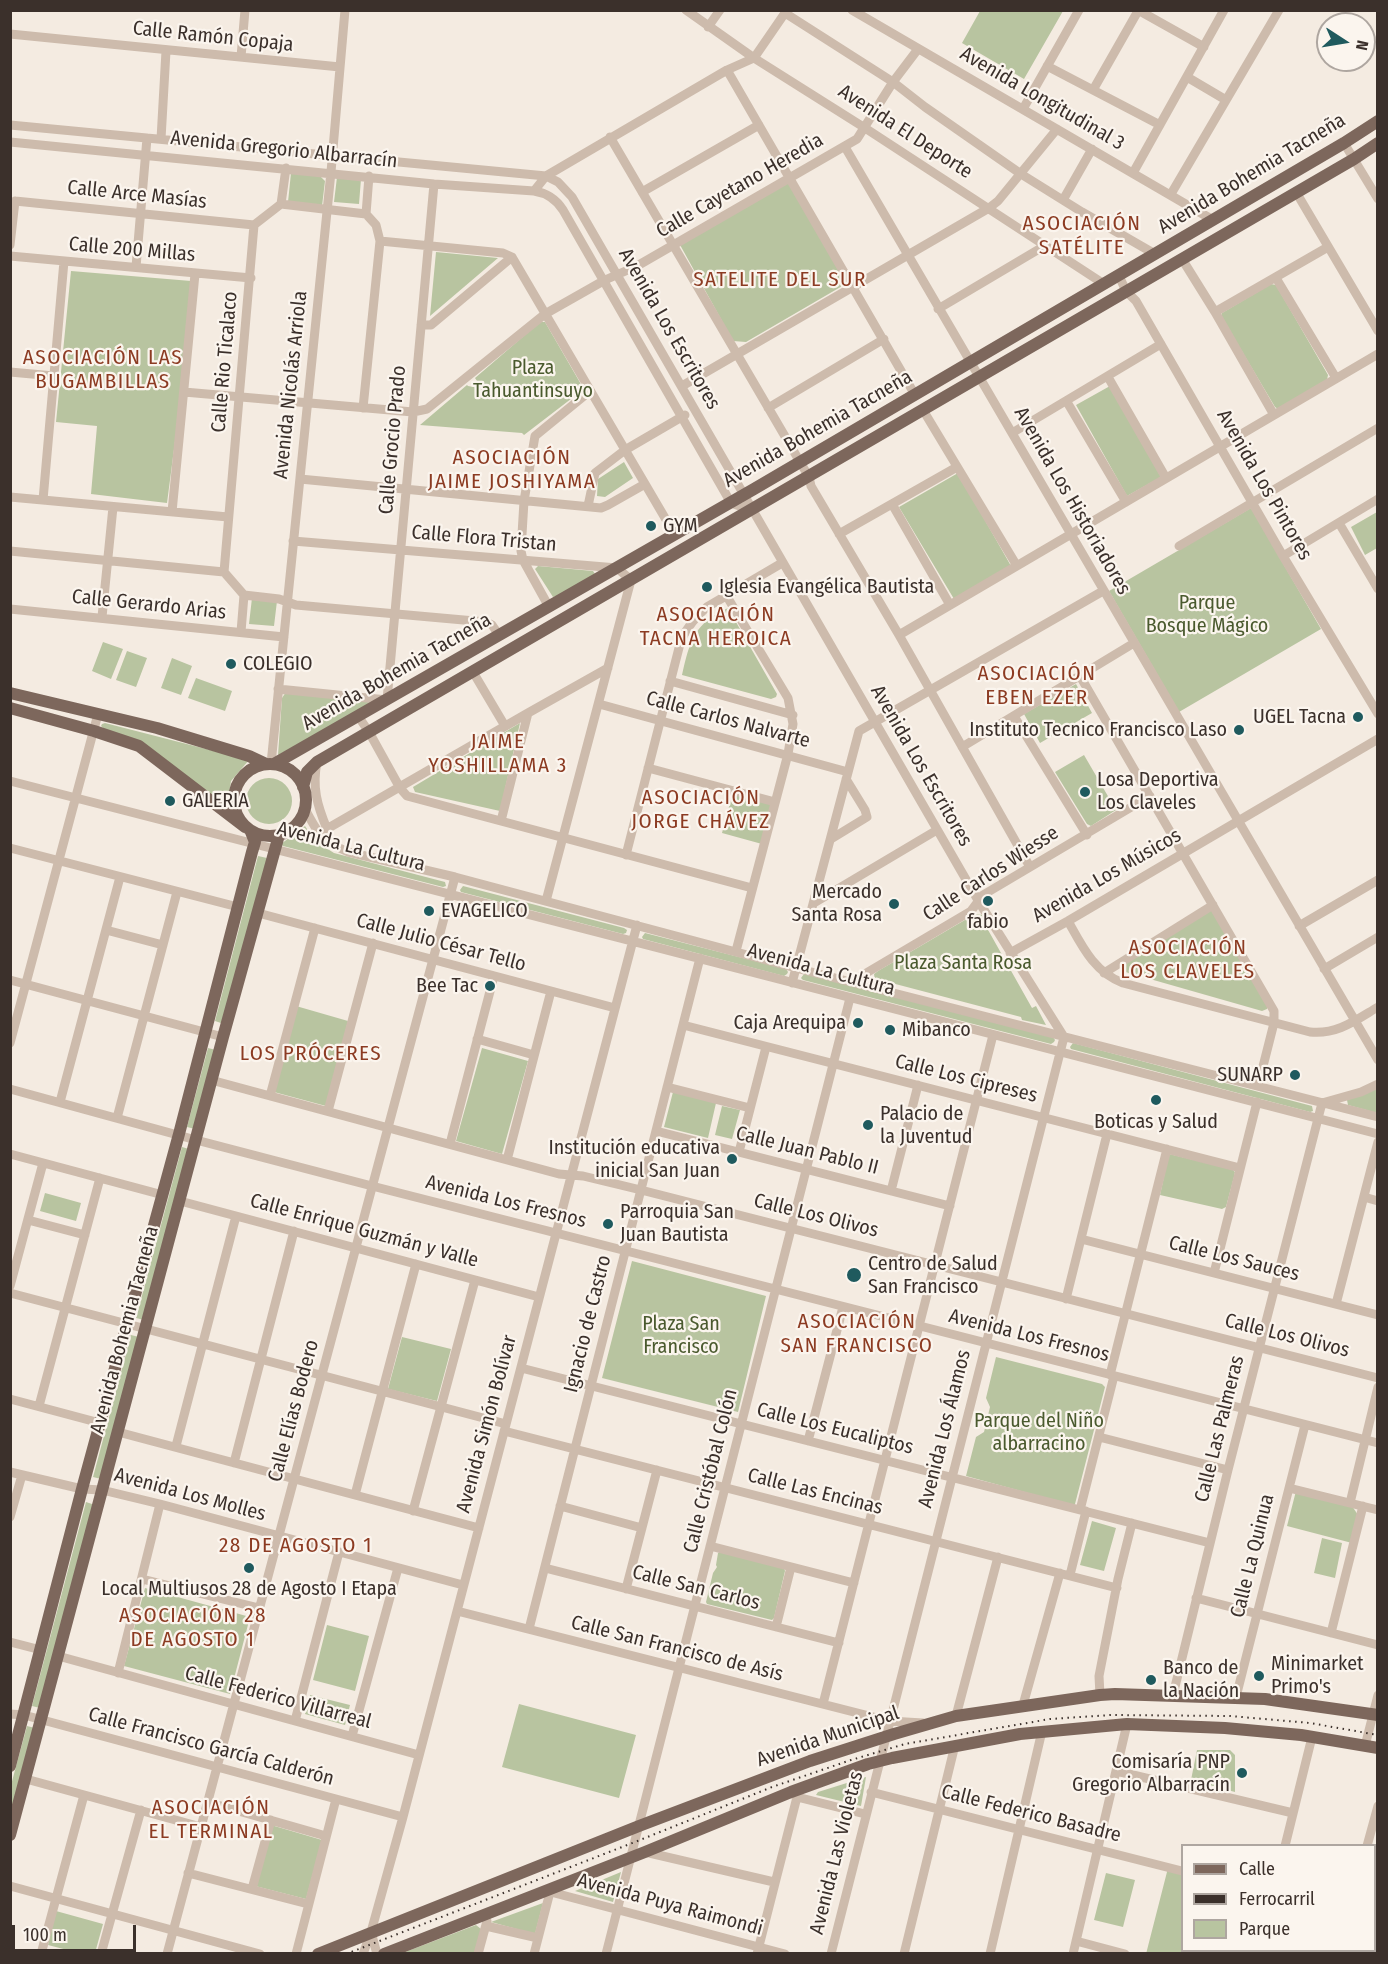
<!DOCTYPE html>
<meta charset="utf-8">
<style>
body{margin:0}
#map{position:relative;width:1388px;height:1964px;overflow:hidden;background:#f4ebe1;font-family:"Fira Sans Condensed",sans-serif}
canvas{display:block}
.frame{position:absolute;inset:0;border:12px solid #3b302b;pointer-events:none}
.legend{position:absolute;left:1181px;top:1844px;width:195px;height:108px;box-sizing:border-box;background:#fbf5ee;border:2px solid #aea6a0;margin:0;padding:8px 10px;list-style:none;font-size:18px;color:#3b302b}
.legend li{display:flex;align-items:center;gap:12px;height:30px}
.legend b{width:30px;border:2px solid #aea6a0}
.north{position:absolute;left:1316px;top:12px;width:60px;height:60px;box-sizing:border-box;background:#fbf5ee;border:2px solid #aea6a0;border-radius:50%;rotate:102deg;font-size:16px;font-weight:700;line-height:24px;text-align:center;color:#3b302b}
.north::after{content:'';display:block;margin:auto;width:21px;height:27px;background:#1f5a5e;clip-path:polygon(50% 0,100% 100%,50% 72%,0 100%)}
.scale{position:absolute;left:12px;top:1925px;width:124px;height:27px;box-sizing:border-box;border:3px solid #3b302b;border-top:0;padding-left:8px;font-size:18px;line-height:21px;white-space:nowrap;color:#3b302b;-webkit-text-stroke:4px #fbf5ee;paint-order:stroke}
</style>
<div id="map">
<canvas width="1388" height="1964"></canvas>
<div class="frame"></div>
<ul class="legend">
<li><b style="height:8px;background:#7d675c"></b>Calle</li>
<li><b style="height:8px;background:#3b302b"></b>Ferrocarril</li>
<li><b style="height:16px;background:#b8c4a0"></b>Parque</li>
</ul>
<div class="north">N</div>
<div class="scale">100 m</div>
</div>
<script>
const ctx = document.querySelector('canvas').getContext('2d');
ctx.lineJoin = 'round';
function paint(path, color) {
  ctx.fillStyle = color;
  ctx.fill(path, 'evenodd');
}
function strokePath(path, color, width, dash) {
  ctx.strokeStyle = color;
  ctx.lineWidth = width;
  ctx.lineCap = dash ? 'butt' : 'round';
  ctx.setLineDash(dash || []);
  ctx.stroke(path);
}
function write(font, color, halo, rows, align = 'center') {
  ctx.font = font + ' "Fira Sans Condensed",sans-serif';
  ctx.lineWidth = 4.5;
  ctx.setLineDash([]);
  ctx.textBaseline = 'middle';
  ctx.strokeStyle = halo;
  ctx.fillStyle = color;
  for (const [text, x, y, turn = 0] of rows) {
    ctx.save();
    ctx.translate(x, y);
    ctx.rotate((+turn || 0) * Math.PI / 180);
    ctx.textAlign = isNaN(turn) ? turn : align;
    if (halo) ctx.strokeText(text, 0, 0);
    ctx.fillText(text, 0, 0);
    ctx.restore();
  }
}
paint(new Path2D(`
 M980 11V10L1063 11 1024 79 962 43Z
 M291 173 319 175 325 181 322 206 288 202Z
 M337 177 361 179 359 204 334 202Z
 M786 182 790 184 846 279 844 285 746 342 733 341 679 243Z
 M436 252 498 258 430 316Z
 M71 271 191 281 176 434 167 503 91 494 97 426 56 422Z
 M1271 284 1276 285 1328 375 1327 380 1278 409 1275 407 1221 316 1222 313Z
 M540 322H545L582 386 580 392 524 435 522 433 420 425 467 385 468 386 479 388 481 387 475 378Z
 M1110 386 1161 477 1127 496 1076 405Z
 M624 462 633 478 605 497 597 496 598 479Z
 M958 473 1011 566 954 599 899 507Z
 M1251 508 1321 629 1179 712 1109 591Z
 M1377 512V548L1365 555 1351 527Z
 M538 566 593 571 595 574 557 596 553 597 535 569Z
 M252 598 277 601 274 626 249 624Z
 M728 608 777 694 776 697 771 699 682 675C690 640 694 624 728 608Z
 M103 642 123 649 111 679 92 671Z
 M127 651 147 658 136 687 116 680Z
 M172 658 192 666 181 695 161 688Z
 M196 678 232 691 225 711 188 698Z
 M1076 684 1092 713 1040 743 1024 714Z
 M286 692 375 703 278 755 282 698Z
 M105 723 249 760 231 781 227 807 104 729 101 726 102 724Z
 M520 723 500 811 415 792 413 787Z
 M1084 755 1116 810 1091 826 1087 824 1055 772Z
 M246 801a23 23 0 1 1 46 0a23 23 0 1 1-46 0Z
 M733 792 772 802 762 844 722 833Z
 M305 826 315 841 334 853 445 882 446 886 443 887 283 846 281 844Z
 M258 856 267 858 224 1024 215 1021Z
 M463 886 624 928 627 930 626 933 623 934 461 892 460 890Z
 M1209 908 1215 910 1268 1004 1267 1009 1262 1011 1122 971 1119 967Z
 M975 914 982 915 986 918 983 921 1032 1008 1036 1006 1046 1025 1022 1020 1021 1017 884 981 882 983 875 980 874 974 878 971Z
 M645 933 786 969 788 972 787 974 784 976 643 939 642 937Z
 M804 974 1053 1037 1055 1040 1054 1042 1051 1044 803 980 801 978Z
 M296 1006 348 1021 326 1106 274 1092Z
 M1073 1043 1312 1106 1313 1111 1310 1112 1071 1049 1070 1047Z
 M208 1048 216 1050 195 1129 187 1127Z
 M482 1048 528 1061 502 1154 456 1141Z
 M1377 1088V1113L1348 1105 1347 1100Z
 M673 1092 716 1103 708 1138 664 1127Z
 M722 1106 740 1110 732 1139 715 1135Z
 M182 1147 189 1149 144 1320 136 1318Z
 M1169 1154 1232 1169 1235 1172 1234 1177 1226 1207 1222 1209 1160 1195Z
 M45 1193 81 1203 76 1221 40 1211Z
 M632 1261 766 1296 738 1412 602 1378Z
 M131 1335 139 1337 101 1479 93 1477Z
 M402 1337 451 1349 437 1401 388 1389Z
 M996 1357 1102 1384 1105 1387 1075 1504 1072 1505 966 1476 976 1437 984 1432 990 1407 986 1398Z
 M1296 1491 1352 1506 1358 1515 1352 1543 1287 1526Z
 M86 1502 95 1505 40 1708 32 1706Z
 M1092 1521 1116 1528 1104 1571 1080 1565Z
 M1322 1538 1342 1543 1335 1578 1314 1573Z
 M720 1552 784 1568 785 1571 774 1618 772 1620 707 1604 706 1602 713 1573 717 1567 716 1565 718 1553Z
 M145 1588 250 1617 230 1694 124 1666Z
 M327 1625 369 1636 355 1691 313 1680Z
 M310 1695 350 1705 345 1725 305 1714Z
 M519 1704 636 1735 619 1798 502 1767Z
 M27 1726 35 1728 11 1815V1785Z
 M1197 1750H1230L1235 1755V1792L1191 1780Z
 M866 1777 861 1806 816 1795 818 1792Z
 M271 1825 322 1840 306 1899 255 1886Z
 M1168 1868 1182 1872V1950L1253 1951 1252 1954H1146Z
 M621 1872 613 1902 575 1891Z
 M1106 1873 1135 1880 1123 1927 1094 1920Z
 M543 1903 535 1934 491 1922Z
 M56 1911 103 1924 95 1953H79L48 1945Z
 M476 1925 481 1929 475 1953 400 1954Z`), '#b8c4a0');
strokePath(new Path2D(`
 M686 10 754 58 865 128 1104 284
 M852 10 1213 220
 M1138 10 1204 47
 M785 13 893 82 925 107 1021 174 1082 212 1155 254
 M708 27 720 10
 M10 34 340 67
 M241 57 245 10
 M754 58 787 10
 M1047 66 1160 125
 M727 70 915 395
 M1187 77 1226 100
 M1093 90 1138 11
 M1023 109 1079 10
 M10 125 546 176 558 182 572 197 979 902 1064 1037
 M610 137 800 462 809 477 811 486 899 635 1030 867
 M161 139 166 51
 M10 142 434 184 534 191C547 193 556 199 563 210L731 503 751 510
 M1344 143 1378 199
 M845 147 1378 1060
 M1133 173 1224 10
 M534 191 546 176 727 70 754 58
 M642 192 759 125
 M1296 192 1378 331
 M1171 194 1279 10
 M1063 200 1092 149
 M15 201 254 225
 M281 204 366 214 376 225 380 241 363 408
 M366 214 369 176
 M380 241 503 253 512 257 675 535
 M10 245 15 201
 M10 256 251 278
 M1182 259 1215 312 1274 415
 M136 267 147 138
 M1119 276 1126 291 1136 301 1283 556 1378 714
 M1276 278 1336 378
 M938 309 1046 245
 M1215 312 1328 247
 M421 325H431L512 257
 M10 372 54 376
 M1108 377 1166 478
 M682 386 989 208 998 201 1057 129
 M184 392 413 412 427 409 545 314 605 280 637 266 857 139 893 82 918 49
 M1067 402 1126 502
 M768 408 884 339
 M923 410 1017 566
 M1012 433 1161 344
 M300 479 601 508 608 505 645 484
 M10 497 228 517
 M43 500 64 261
 M892 504 950 605
 M588 506 595 473 625 450 685 415
 M172 512 195 274
 M1339 523 1378 589
 M839 534 957 467
 M293 541 617 568 631 580 546 901
 M1179 546 1378 428
 M10 551 224 572
 M1283 556 1378 499
 M224 572 254 225 281 204 286 168
 M224 572 244 595 279 599 296 605 486 622 492 625 499 635
 M726 595 788 698 793 724 788 754 736 951
 M549 607 523 560 521 551 524 501 535 436 590 391
 M10 609 284 637
 M102 617 113 507
 M241 632 244 595
 M899 635 1378 354
 M473 672 505 726
 M1080 676 1274 1011V1023L1258 1086
 M670 681 793 715
 M278 689 387 700 434 184
 M599 704 848 772
 M358 716 369 732 400 788 407 796 752 888
 M1014 716 1087 835
 M962 747 1134 643
 M317 762C312 787 317 805 327 829
 M271 764 331 172 345 10
 M648 768 775 802
 M10 781C467 897 921 1017 1378 1134
 M305 809C318 834 321 840 348 852L455 877 796 968 1378 1117
 M501 821 528 713
 M318 834 528 713 608 668
 M831 839 867 817 865 810 846 779
 M10 848 238 907
 M626 855 681 640C688 626 695 617 707 607L782 563
 M814 903 937 830
 M258 913 615 1008
 M1068 921C1082 946 1094 972 1123 983L1310 1032C1337 1035 1356 1020 1378 1007
 M1299 926 1378 880
 M106 930 163 945
 M1010 953 1068 921 1378 739
 M1324 969 1378 937
 M1104 973 1213 905
 M10 980 223 1037
 M851 982 971 911 983 895 1150 796
 M792 983 859 731 1103 591
 M683 1025 1240 1168
 M477 1039 534 1055
 M10 1043 98 714
 M211 1080 559 1174 583 1176 641 1190 1378 1378
 M667 1087 750 1108
 M10 1089 196 1140 372 1186 1378 1443
 M270 1096 315 928
 M60 1102 120 877
 M328 1111 373 943
 M117 1118 177 892
 M656 1131 950 1206
 M450 1144 494 976
 M739 1152 766 1047
 M10 1154 163 1195
 M507 1160 551 991
 M891 1191 918 1085
 M1364 1197 1378 1201
 M180 1201 539 1297
 M28 1220 85 1235
 M1081 1239 1378 1315
 M1214 1273 1257 1102
 M10 1286 43 1163
 M10 1293 506 1424
 M1066 1299 1107 1134
 M1336 1304 1378 1142
 M521 1368 1210 1543
 M1110 1375 1167 1149
 M10 1399 100 1423
 M39 1406 100 1178
 M504 1431 1117 1588
 M118 1432 479 1528
 M1099 1437 1228 1470
 M808 1441 843 1307
 M176 1446 236 1216
 M234 1463 294 1231
 M10 1472 82 1489 102 1490 160 1504 463 1585
 M1289 1488 1378 1510
 M355 1495 416 1264
 M1350 1503 1378 1387
 M560 1506 642 1528
 M1080 1510 1114 1376
 M413 1511 475 1280
 M10 1517 22 1475
 M710 1546 854 1583
 M545 1568 839 1643
 M1070 1575 1086 1511
 M142 1579 259 1608
 M626 1589 657 1470
 M1196 1598 1378 1645
 M457 1611 889 1721 923 1723
 M776 1627 791 1567
 M529 1629 700 958
 M1331 1633 1363 1506
 M10 1642 41 1650
 M58 1656 419 1755
 M118 1673 160 1504
 M1100 1695 1099 1676 1118 1579 1132 1523
 M1173 1695 1228 1470 1322 1103 1361 1092 1378 1084
 M1236 1697 1305 1425
 M823 1704 993 1035
 M1023 1705 1060 1573
 M10 1714 24 1715 403 1817
 M956 1716 998 1557
 M295 1721 339 1552
 M352 1736 398 1568
 M1365 1746 1378 1695
 M1116 1771 1293 1813
 M26 1779 201 1827
 M871 1792 1182 1871
 M793 1794 797 1797 865 1814
 M207 1802 326 1836
 M1285 1846 1312 1737
 M1367 1846 1378 1806
 M645 1852 774 1882
 M188 1873 308 1904
 M10 1886 260 1954
 M252 1889 271 1820
 M547 1891 785 1954
 M1374 1920 1378 1921
 M486 1926 538 1938
 M371 1932 377 1954
 M1076 1941 1125 1954
 M41 1954 84 1795
 M101 1954 141 1810
 M167 1954 455 877
 M296 1954 336 1799
 M363 1954 371 1932 403 1817 637 925
 M478 1954 487 1921
 M534 1954 550 1892
 M606 1954 850 998
 M757 1954 797 1797
 M831 1954 1064 1037
 M904 1954 955 1745
 M990 1954 1042 1731
 M1073 1954 1127 1724
 M1257 1954 1258 1950
 M1340 1954 1341 1950`), '#cdbbac', 9);
strokePath(new Path2D(`
 M10 693 157 728 249 756 266 764
 M10 708 94 731 139 746 245 827
 M234 800a36 36 0 1 1 72 0a36 36 0 1 1-72 0Z
 M274 764 754 489 1344 143 1378 121
 M303 787 307 772 317 762 1354 159 1378 143
 M10 1766 82 1489 179 1134 252 852 255 842 251 832
 M10 1835 223 1037 279 835
 M318 1954 639 1826 810 1761 894 1734 956 1716 1100 1695 1115 1694 1265 1699 1378 1715
 M384 1954 645 1852 791 1792 868 1764 892 1758 1020 1734 1127 1724 1225 1728 1301 1735 1378 1748`), '#7d675c', 12);
strokePath(new Path2D(`
 M346 1954 635 1842 772 1787 851 1760 905 1744 1050 1719 1111 1715 1230 1716 1310 1723 1378 1735`), '#3b302b', 2, [1.5, 4.5]);
for (const [x, y, r, color] of [
 [651,526,6,"#1f5a5e"],
 [707,587,6,"#1f5a5e"],
 [231,664,6,"#1f5a5e"],
 [1358,717,6,"#1f5a5e"],
 [1239,730,6,"#1f5a5e"],
 [1085,792,6,"#1f5a5e"],
 [170,801,6,"#1f5a5e"],
 [988,901,6,"#1f5a5e"],
 [894,904,6,"#1f5a5e"],
 [429,911,6,"#1f5a5e"],
 [490,986,6,"#1f5a5e"],
 [858,1023,6,"#1f5a5e"],
 [890,1030,6,"#1f5a5e"],
 [1295,1075,6,"#1f5a5e"],
 [1156,1100,6,"#1f5a5e"],
 [868,1125,6,"#1f5a5e"],
 [732,1159,6,"#1f5a5e"],
 [608,1224,6,"#1f5a5e"],
 [854,1275,8,"#1f5a5e"],
 [249,1568,6,"#1f5a5e"],
 [1259,1676,6,"#1f5a5e"],
 [1151,1680,6,"#1f5a5e"],
 [1242,1773,6,"#1f5a5e"]
]) {
  const dot = new Path2D();
  dot.arc(x, y, r, 0, 2 * Math.PI);
  ctx.fillStyle = color;
  ctx.fill(dot);
  strokePath(dot, '#fbf5ee', 2);
}
write('20px', '#3b302b', '#fbf5ee', [
 ["Calle Ramón Copaja",213,37,6],
 ["Avenida Longitudinal 3",1042,99,30],
 ["Avenida El Deporte",905,132,33],
 ["Avenida Gregorio Albarracín",284,150,6],
 ["Avenida Bohemia Tacneña",1252,174,-31],
 ["Calle Cayetano Heredia",740,186,-30],
 ["Calle Arce Masías",137,195,6],
 ["Calle 200 Millas",132,250,5],
 ["Avenida Los Escritores",669,329,60],
 ["Calle Rio Ticalaco",225,362,-85],
 ["Avenida Nicolás Arriola",291,385,-84],
 ["Avenida Bohemia Tacneña",818,429,-30],
 ["Calle Grocio Prado",393,440,-85],
 ["Avenida Los Pintores",1264,485,60],
 ["Avenida Los Historiadores",1072,501,60],
 ["Calle Flora Tristan",484,539,5],
 ["Calle Gerardo Arias",149,605,6],
 ["Avenida Bohemia Tacneña",397,672,-30],
 ["Calle Carlos Nalvarte",728,720,15],
 ["Avenida Los Escritores",921,766,60],
 ["Avenida La Cultura",351,847,14],
 ["Calle Carlos Wiesse",991,874,-33],
 ["Avenida Los Músicos",1107,876,-30],
 ["Calle Julio César Tello",441,943,15],
 ["Avenida La Cultura",821,970,15],
 ["Calle Los Cipreses",966,1079,14],
 ["Calle Juan Pablo II",807,1151,14],
 ["Avenida Los Fresnos",506,1202,14],
 ["Calle Los Olivos",816,1216,14],
 ["Calle Enrique Guzmán y Valle",364,1231,15],
 ["Calle Los Sauces",1234,1259,14],
 ["Ignacio de Castro",588,1324,-76],
 ["Avenida Bohemia Tacneña",125,1330,-75],
 ["Avenida Los Fresnos",1029,1336,14],
 ["Calle Los Olivos",1287,1336,14],
 ["Calle Elías Bodero",294,1411,-75],
 ["Avenida Simón Bolívar",487,1424,-75],
 ["Calle Los Eucaliptos",835,1429,14],
 ["Avenida Los Álamos",945,1429,-76],
 ["Calle Las Palmeras",1220,1429,-76],
 ["Calle Cristóbal Colón",711,1471,-76],
 ["Calle Las Encinas",815,1492,14],
 ["Avenida Los Molles",190,1495,15],
 ["Calle La Quinua",1253,1556,-76],
 ["Calle San Carlos",696,1588,14],
 ["Calle San Francisco de Asís",677,1649,14],
 ["Calle Federico Villarreal",278,1698,15],
 ["Avenida Municipal",828,1737,-19],
 ["Calle Francisco García Calderón",211,1747,15],
 ["Calle Federico Basadre",1031,1814,14],
 ["Avenida Las Violetas",837,1853,-76],
 ["Avenida Puya Raimondi",670,1905,15]
]);
write('20px', '#4a5a2e', '#fbf5ee', [
 ["Plaza",533,368],
 ["Tahuantinsuyo",533,391],
 ["Parque",1207,603],
 ["Bosque Mágico",1207,626],
 ["Plaza Santa Rosa",963,963],
 ["Plaza San",681,1324],
 ["Francisco",681,1347],
 ["Parque del Niño",1039,1421],
 ["albarracino",1039,1444]
]);
write('20px', '#3b302b', '#fbf5ee', [
 ["GYM",663,526],
 ["Iglesia Evangélica Bautista",719,587],
 ["COLEGIO",243,664],
 ["UGEL Tacna",1346,717,"right"],
 ["Instituto Tecnico Francisco Laso",1227,730,"right"],
 ["Losa Deportiva",1097,780],
 ["Los Claveles",1097,803],
 ["GALERIA",182,801],
 ["Mercado",882,892,"right"],
 ["Santa Rosa",882,915,"right"],
 ["EVAGELICO",441,911],
 ["fabio",988,922,"center"],
 ["Bee Tac",478,986,"right"],
 ["Caja Arequipa",846,1023,"right"],
 ["Mibanco",902,1030],
 ["SUNARP",1283,1075,"right"],
 ["Palacio de",880,1114],
 ["la Juventud",880,1137],
 ["Boticas y Salud",1156,1122,"center"],
 ["Institución educativa",720,1148,"right"],
 ["inicial San Juan",720,1171,"right"],
 ["Parroquia San",620,1212],
 ["Juan Bautista",620,1235],
 ["Centro de Salud",868,1264],
 ["San Francisco",868,1287],
 ["Local Multiusos 28 de Agosto I Etapa",249,1589,"center"],
 ["Minimarket",1271,1664],
 ["Primo's",1271,1687],
 ["Banco de",1163,1668],
 ["la Nación",1163,1691],
 ["Comisaría PNP",1230,1762,"right"],
 ["Gregorio Albarracín",1230,1785,"right"]
], 'left');
ctx.letterSpacing = '1.5px';
write('21px', '#8c3b22', '#fbf5ee', [
 ["ASOCIACIÓN",1082,224],
 ["SATÉLITE",1082,248],
 ["SATELITE DEL SUR",780,280],
 ["ASOCIACIÓN LAS",103,358],
 ["BUGAMBILLAS",103,382],
 ["ASOCIACIÓN",512,458],
 ["JAIME JOSHIYAMA",512,482],
 ["ASOCIACIÓN",716,615],
 ["TACNA HEROICA",716,639],
 ["ASOCIACIÓN",1037,674],
 ["EBEN EZER",1037,698],
 ["JAIME",498,742],
 ["YOSHILLAMA 3",498,766],
 ["ASOCIACIÓN",701,798],
 ["JORGE CHÁVEZ",701,822],
 ["ASOCIACIÓN",1188,948],
 ["LOS CLAVELES",1188,972],
 ["LOS PRÓCERES",311,1054],
 ["ASOCIACIÓN",857,1322],
 ["SAN FRANCISCO",857,1346],
 ["28 DE AGOSTO 1",296,1546],
 ["ASOCIACIÓN 28",193,1616],
 ["DE AGOSTO 1",193,1640],
 ["ASOCIACIÓN",211,1808],
 ["EL TERMINAL",211,1832]
]);
ctx.letterSpacing = '0px';
</script>
